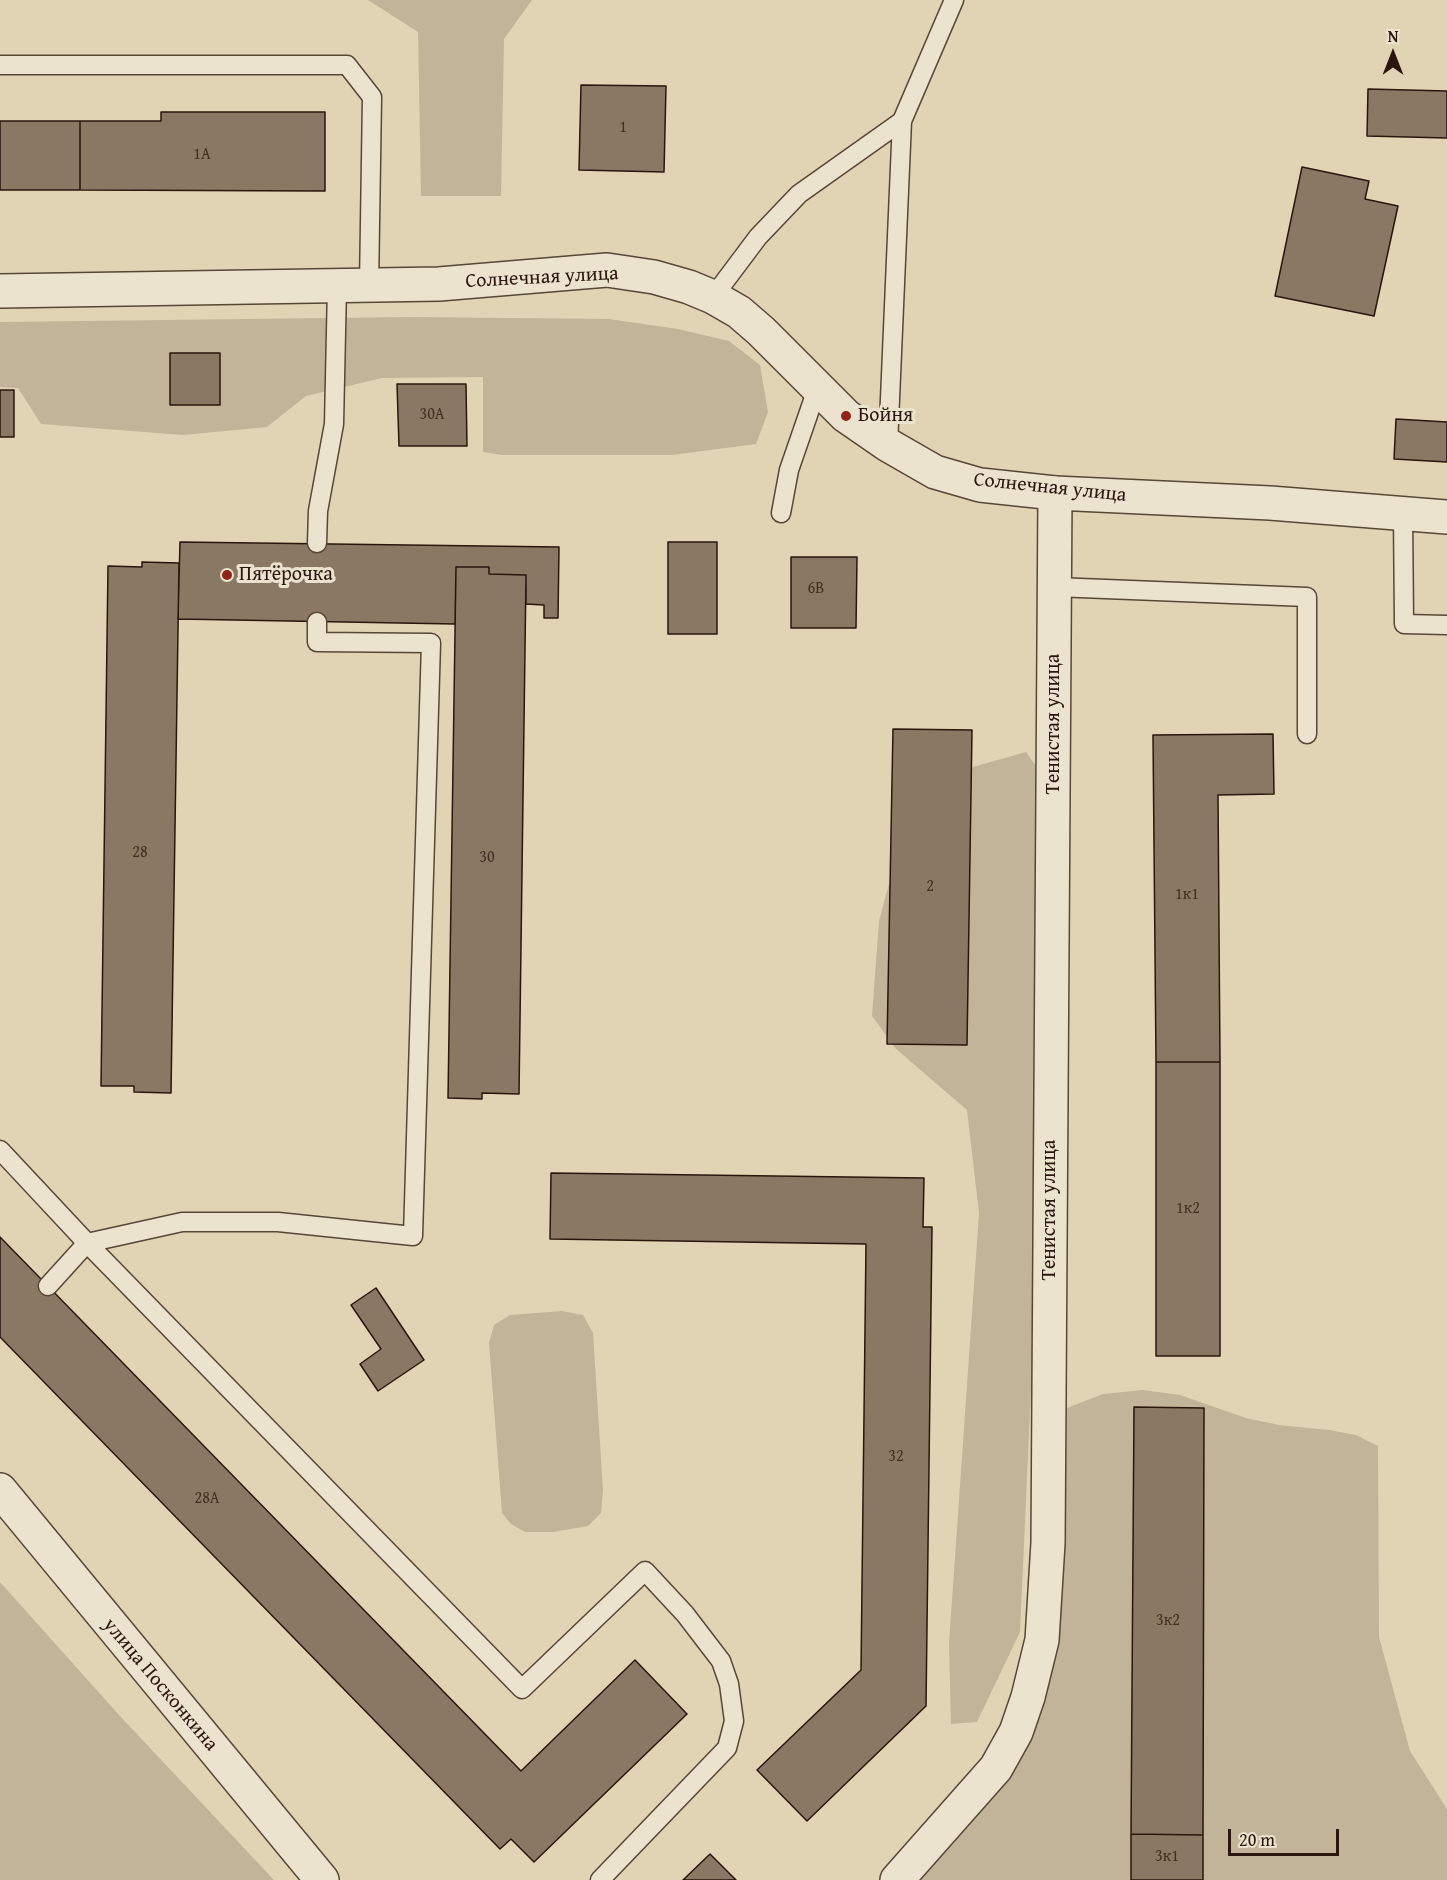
<!DOCTYPE html>
<meta charset="utf-8">
<style>
body{margin:0}
#map{position:relative;width:1447px;height:1880px;overflow:hidden;background:#e1d4b5;font-family:"Gentium Book Plus",serif}
canvas{display:block}
.north{position:absolute;left:1363px;top:24px;width:60px;height:60px;-webkit-text-stroke:4px #ece3cf;paint-order:stroke;rotate:0deg;font-size:16px;font-weight:700;line-height:24px;text-align:center;color:#2a160c}
.north::after{content:'';display:block;margin:auto;width:21px;height:27px;background:#2a160c;clip-path:polygon(50% 0,100% 100%,50% 72%,0 100%)}
.scale{position:absolute;left:1228px;top:1829px;width:111px;height:27px;box-sizing:border-box;border:3px solid #2a160c;border-top:0;padding-left:8px;font-size:18px;line-height:21px;white-space:nowrap;color:#2a160c;-webkit-text-stroke:4px #ece3cf;paint-order:stroke}
</style>
<div id="map">
<canvas width="1447" height="1880"></canvas>
<div class="north">N</div>
<div class="scale">20 m</div>
</div>
<script>
const ctx = document.querySelector('canvas').getContext('2d');
ctx.lineJoin = 'round';
function paint(path, color) {
  ctx.fillStyle = color;
  ctx.fill(path, 'evenodd');
}
function strokePath(path, color, width, dash) {
  ctx.strokeStyle = color;
  ctx.lineWidth = width;
  ctx.lineCap = dash ? 'butt' : 'round';
  ctx.setLineDash(dash || []);
  ctx.stroke(path);
}
function write(font, color, halo, rows, align = 'center') {
  ctx.font = font + ' "Gentium Book Plus",serif';
  ctx.lineWidth = 6;
  ctx.setLineDash([]);
  ctx.textBaseline = 'middle';
  ctx.strokeStyle = halo;
  ctx.fillStyle = color;
  for (const [text, x, y, turn = 0] of rows) {
    ctx.save();
    ctx.translate(x, y);
    ctx.rotate((+turn || 0) * Math.PI / 180);
    ctx.textAlign = isNaN(turn) ? turn : align;
    if (halo) ctx.strokeText(text, 0, 0);
    ctx.fillText(text, 0, 0);
    ctx.restore();
  }
}
paint(new Path2D(`
 M368 0H532L504 39 501 196H421L418 32Z
 M411 317 609 319 678 329 729 341 760 365 768 412 756 444 672 455H502L483 452V377L382 378 306 396 267 427 183 435 41 424 18 388 0 387V322Z
 M1026 752 1038 769 1036 1278 1020 1632 977 1722 951 1724 949 1643 979 1213 967 1110 896 1049 872 1016 879 921 905 824 962 770Z
 M562 1311 583 1315 593 1333 603 1490 601 1513 588 1526 553 1532H525L511 1524 502 1513 489 1343 494 1325 510 1315Z
 M1143 1390 1180 1395 1246 1418 1279 1425 1329 1430 1356 1435 1378 1446 1379 1637 1410 1751 1447 1809V1880H897L1028 1697 1049 1415 1103 1394Z
 M0 1582 119 1715 274 1880H0Z`), '#c2b498');
const building = new Path2D(`
 M581 85 666 86 664 172 579 170Z
 M1368 89 1447 91V138L1367 136Z
 M161 112H325V191L80 190V121H161Z
 M0 121H80V190H0Z
 M1302 167 1369 181 1365 199 1398 206 1374 316 1275 296Z
 M170 353H220V405H170Z
 M397 384H466L467 446H399Z
 M0 390H14V437H0Z
 M1396 419 1447 422V462L1394 459Z
 M180 542 559 547 558 618H544V605L526 604V575L489 574V567H456L455 624 178 619Z
 M668 542H717V634H668Z
 M791 557H857L856 628H791Z
 M142 562 179 563 171 1093 134 1092V1086H101L108 566 142 567Z
 M456 567H489V574L526 575 519 1094 482 1093V1099L448 1098Z
 M893 729 972 730 967 1045 887 1044Z
 M1273 734 1274 794 1218 795 1220 1062H1156L1153 735Z
 M1156 1062H1220V1356H1156Z
 M551 1173 924 1178 923 1227H932L926 1706 807 1821 757 1770 861 1670 866 1244 550 1239Z
 M0 1237 521 1771 635 1660 687 1714 534 1862 511 1839 500 1849 0 1337Z
 M376 1288 424 1360 378 1391 360 1364 381 1349 351 1305Z
 M1134 1407 1204 1408 1203 1835 1131 1834Z
 M1131 1834 1203 1835V1880H1131Z
 M710 1854 736 1880H683Z`);
paint(building, '#897964');
strokePath(building, '#2a160c', 1.5);
const service = new Path2D(`
 M0 65H347L372 97 369 286
 M713 297 758 237 799 194 902 121
 M888 445 902 121 954 0
 M781 513 789 470 817 389
 M1403 513 1404 624 1447 625
 M317 543 318 511 334 424 337 286
 M1055 587 1307 597V734
 M0 1150 87 1243 522 1689 645 1571 685 1614 721 1661 729 1684 734 1721 727 1748 600 1880
 M48 1286 87 1243 182 1222H278L413 1236 431 643 317 642V622`);
const minor = new Path2D(`
 M0 1490 322 1880
 M897 1880 996 1768 1016 1732 1028 1697 1042 1640 1048 1543 1055 493`);
const tertiary = new Path2D(`
 M0 291 439 284 607 270 654 277 689 287 713 297 739 312 761 331 846 416 888 445 935 472 980 485 1055 493 1270 503 1447 517`);
strokePath(service, '#584636', 21);
strokePath(minor, '#584636', 36);
strokePath(tertiary, '#584636', 36);
strokePath(service, '#ece3cf', 18);
strokePath(minor, '#ece3cf', 33);
strokePath(tertiary, '#ece3cf', 33);
for (const [x, y, r, color] of [
 [846,416,6,"#8f2418"],
 [227,575,6,"#8f2418"]
]) {
  const dot = new Path2D();
  dot.arc(x, y, r, 0, 2 * Math.PI);
  ctx.fillStyle = color;
  ctx.fill(dot);
  strokePath(dot, '#ece3cf', 2);
}
write('16px', '#422f22', null, [
 ["1",623,128],
 ["1А",202,155],
 ["30А",432,415],
 ["6В",816,589],
 ["28",140,853],
 ["30",487,858],
 ["2",930,887],
 ["1к1",1187,895],
 ["1к2",1188,1209],
 ["32",896,1457],
 ["28А",207,1499],
 ["3к2",1168,1621],
 ["3к1",1167,1857]
]);
write('20px', '#2a160c', '#ece3cf', [
 ["Солнечная улица",542,278,-3],
 ["Солнечная улица",1050,488,6],
 ["Тенистая улица",1054,724,-90],
 ["Тенистая улица",1050,1210,-90],
 ["улица Посконкина",160,1685,50]
]);
write('20px', '#2a160c', '#ece3cf', [
 ["Бойня",858,416],
 ["Пятёрочка",239,575]
], 'left');
</script>
